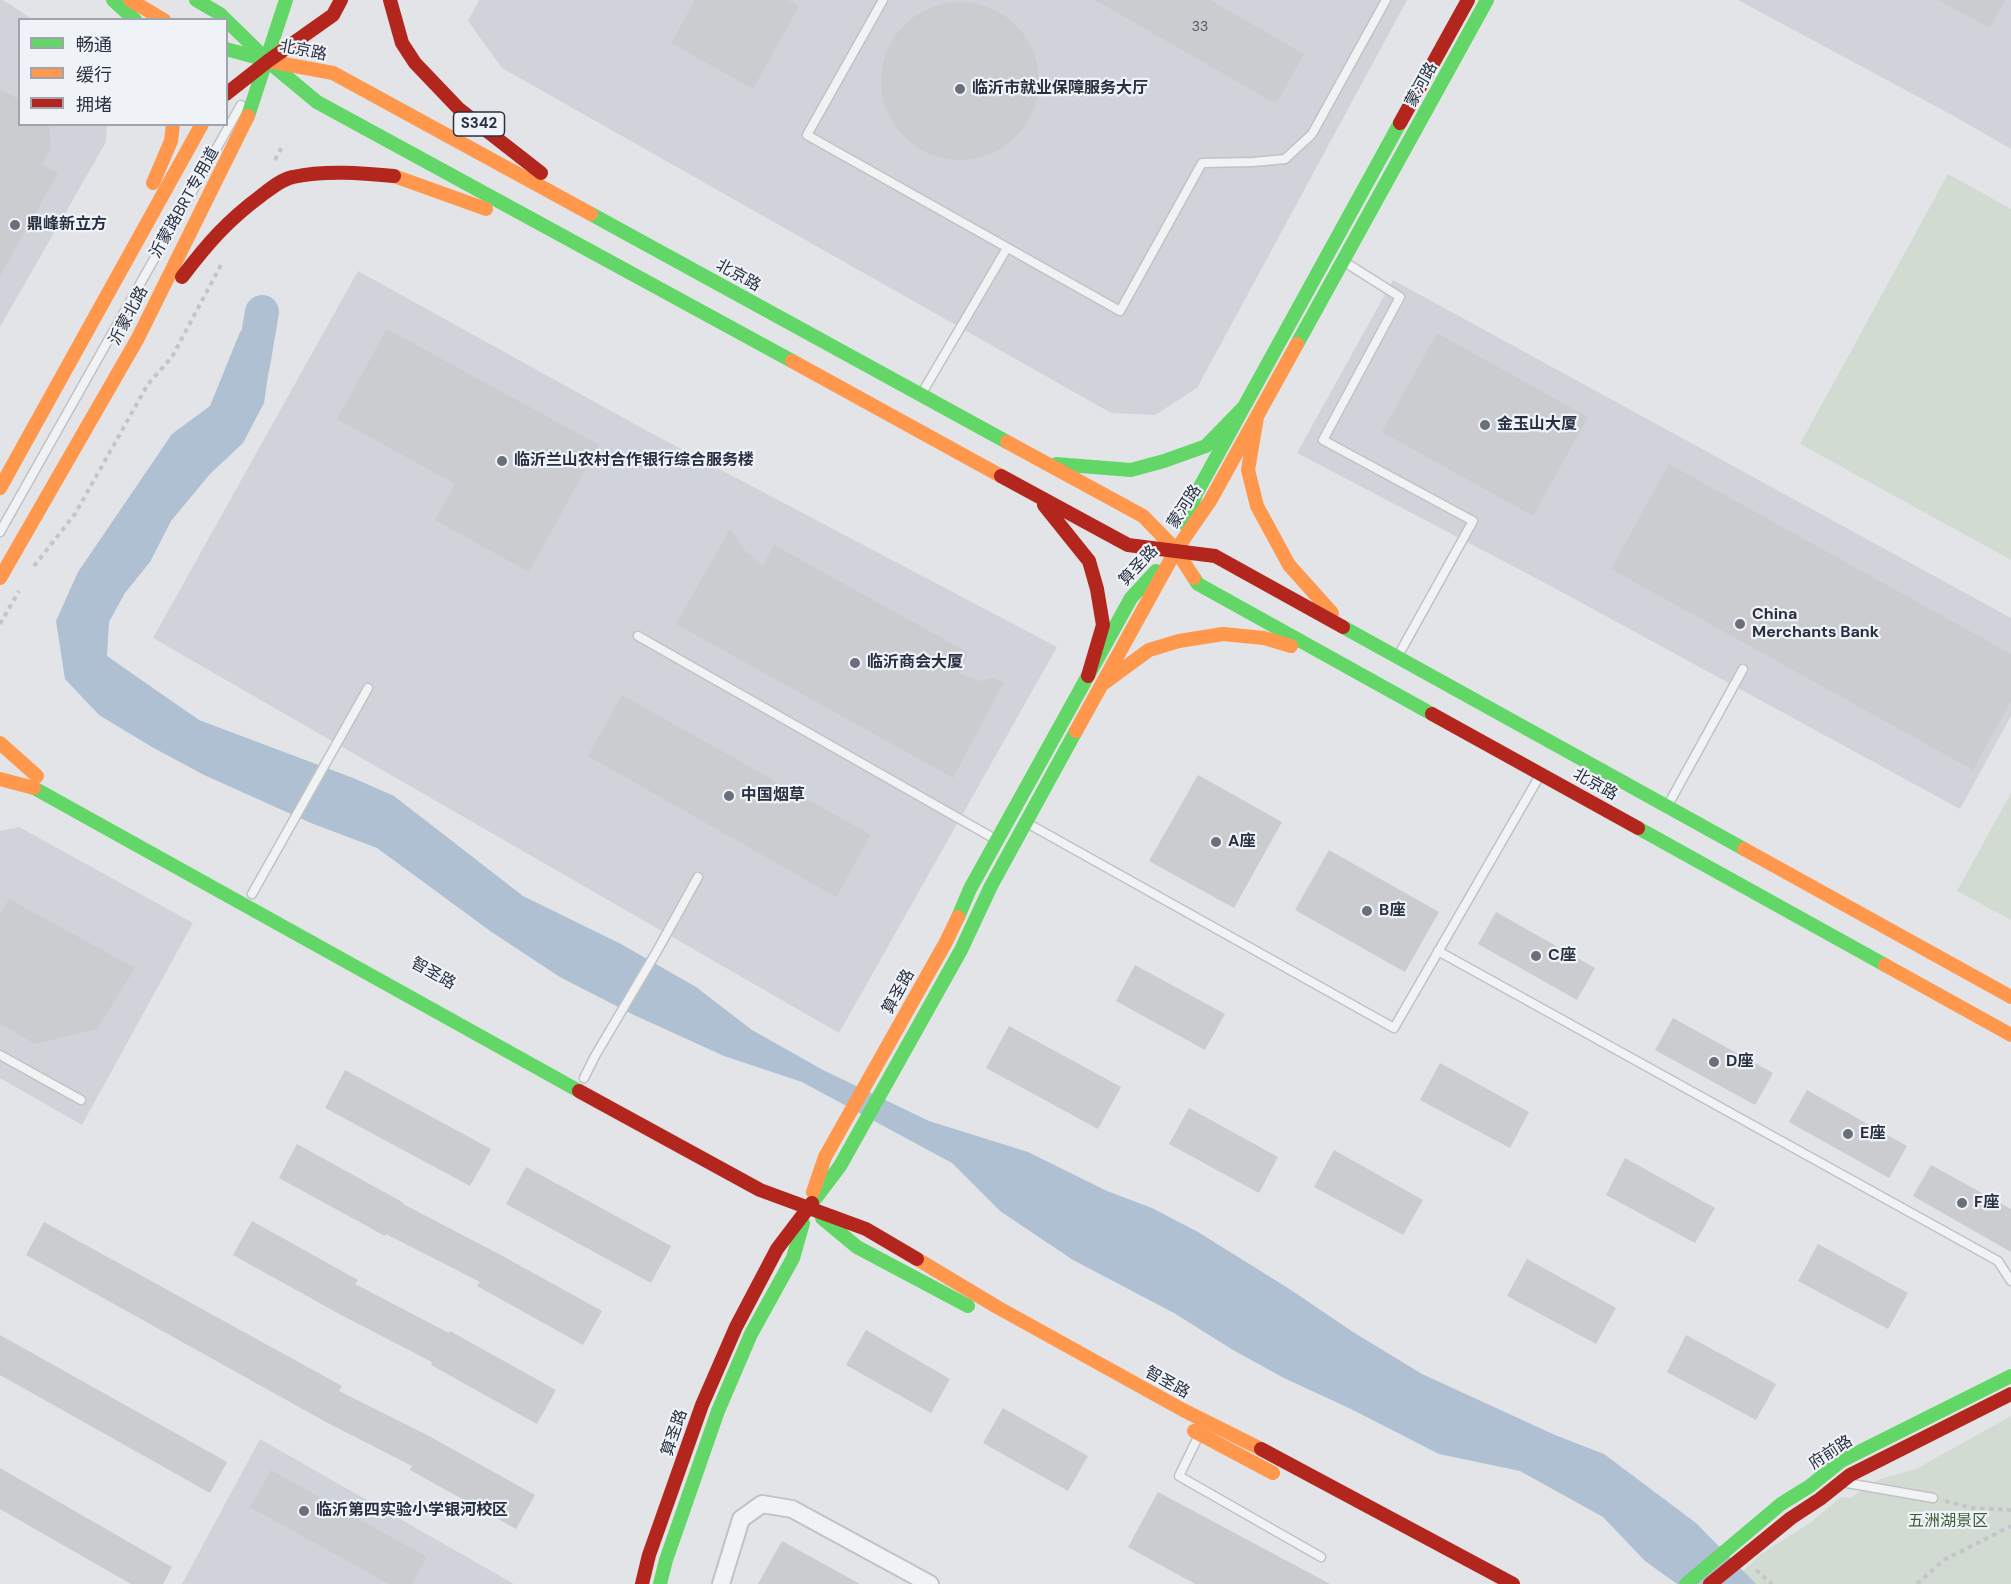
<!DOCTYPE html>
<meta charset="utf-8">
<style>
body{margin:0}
#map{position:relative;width:2011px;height:1584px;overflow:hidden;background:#e2e4e7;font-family:"DM Sans","Noto Sans SC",sans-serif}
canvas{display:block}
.legend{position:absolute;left:18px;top:18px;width:210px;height:108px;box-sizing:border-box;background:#eff2f7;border:2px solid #9fa4ae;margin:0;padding:8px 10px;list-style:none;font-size:18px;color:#283041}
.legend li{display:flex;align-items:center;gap:12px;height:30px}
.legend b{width:30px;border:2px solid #9fa4ae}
</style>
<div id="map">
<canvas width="2011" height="1584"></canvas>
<ul class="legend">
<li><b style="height:8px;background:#63d668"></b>畅通</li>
<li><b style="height:8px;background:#ff974d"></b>缓行</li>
<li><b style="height:8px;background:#b3261e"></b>拥堵</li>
</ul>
</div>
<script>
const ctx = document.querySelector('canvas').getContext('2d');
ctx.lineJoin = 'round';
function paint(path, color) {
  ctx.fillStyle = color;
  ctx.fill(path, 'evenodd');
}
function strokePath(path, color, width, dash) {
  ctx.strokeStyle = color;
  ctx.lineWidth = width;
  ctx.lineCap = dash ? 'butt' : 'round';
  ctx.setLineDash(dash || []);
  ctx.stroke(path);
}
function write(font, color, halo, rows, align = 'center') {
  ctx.font = font + ' "DM Sans","Noto Sans SC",sans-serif';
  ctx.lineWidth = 4.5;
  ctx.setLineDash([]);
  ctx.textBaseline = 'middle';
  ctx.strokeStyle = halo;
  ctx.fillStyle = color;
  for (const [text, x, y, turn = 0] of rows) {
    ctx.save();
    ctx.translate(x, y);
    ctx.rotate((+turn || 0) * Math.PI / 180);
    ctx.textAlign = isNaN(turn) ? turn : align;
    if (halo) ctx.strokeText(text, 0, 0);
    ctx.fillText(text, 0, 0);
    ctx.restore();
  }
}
paint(new Path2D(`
 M0 0H3L32 19 20 20V124L107 125 106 142 0 327Z
 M479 0H1407L1197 388 1155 415 1111 413 502 68 468 21Z
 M1738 0H2011V149L1952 115Z
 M358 271 649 432 1057 647 839 1033 153 638Z
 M1393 280 2011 618V716L1960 809 1547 584 1297 453Z
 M19 827 193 923 82 1125 0 1078V831Z
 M260 1439 514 1584H182Z`), '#d0d3da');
paint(new Path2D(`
 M1948 174 2011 209V560L1800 444Z
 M2011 793V920L1957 891Z
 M2011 1416V1584H1730L1761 1554 1810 1523 1841 1497 1850 1498 1880 1479 1916 1469Z`), '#d2dbd2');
paint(new Path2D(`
 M260 318 269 336 272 348 264 403 243 443 210 474 171 521 150 562 125 593 109 622 107 656 199 720 353 778 394 796 523 896 621 944 696 987 752 1030 823 1070 929 1121 1028 1152 1107 1191 1152 1208 1198 1232 1291 1290 1353 1332 1422 1374 1555 1435 1604 1454 1696 1523 1756 1584H1677L1645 1561 1603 1517 1520 1471 1439 1454 1351 1409 1284 1378 1233 1350 1174 1313 1073 1260 1000 1211 952 1163 802 1082 724 1056 634 1015 560 977 493 933 377 848 311 823 204 775 152 747 99 715 65 679 56 621 78 572 172 434 210 406 240 332Z`), '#afc0d3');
strokePath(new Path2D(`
 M253 365 262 312`), '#afc0d3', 34);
paint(new Path2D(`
 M695 0H788L799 6 753 89 671 43Z
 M1095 0H1210L1304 54 1276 104Z
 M1938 0H2005L1990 28Z
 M881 81a79 79 0 1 1 158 0a79 79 0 1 1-158 0Z
 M0 89 20 100V124H49L51 148 42 164 58 173 0 276Z
 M387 329 599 445 529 572 435 520 455 484 337 419Z
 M1437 333 1588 417 1533 516 1382 432Z
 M1669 464 2011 654V701L1973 770 1611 569Z
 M730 529 745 551 763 565 774 545 969 653 958 673 979 681 993 678 1004 682 953 778 676 624Z
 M622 695 871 835 836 897 588 756Z
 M1198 775 1282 822 1234 908 1149 861Z
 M1329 850 1439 912 1405 972 1295 910Z
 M9 899 135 968 97 1029 35 1044 0 1023V914Z
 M1496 912 1595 968 1577 1000 1478 944Z
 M1135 965 1225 1014 1205 1050 1116 1001Z
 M1673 1018 1773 1073 1755 1105 1655 1050Z
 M1009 1026 1121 1087 1098 1129 986 1068Z
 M1440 1063 1529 1112 1510 1148 1420 1100Z
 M345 1070 491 1149 470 1186 325 1108Z
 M1807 1090 1907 1146 1889 1178 1789 1122Z
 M1189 1108 1278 1157 1259 1193 1169 1144Z
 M297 1144 404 1203 403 1204 499 1254 602 1311 583 1345 477 1286 480 1282 386 1234 385 1236 279 1178Z
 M1334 1150 1423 1200 1403 1235 1314 1187Z
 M1625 1158 1715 1208 1695 1243 1606 1195Z
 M1931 1165 2011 1209V1252L1913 1196Z
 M526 1167 671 1246 651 1283 506 1204Z
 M252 1221 358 1280 355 1284 449 1333 450 1331 556 1390 537 1424 431 1365 432 1362 343 1316 233 1255Z
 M44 1222 342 1386 339 1391 429 1436 535 1495 516 1529 410 1470 412 1466 324 1421 26 1255Z
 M1818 1244 1908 1293 1888 1329 1798 1281Z
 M1527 1259 1616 1308 1596 1344 1507 1296Z
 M866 1330 950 1379 931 1413 846 1365Z
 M0 1335 227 1462 210 1493 0 1375Z
 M1686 1335 1776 1384 1756 1420 1667 1372Z
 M1003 1408 1088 1456 1068 1491 983 1443Z
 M0 1468 172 1567 163 1584H131L0 1509Z
 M271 1470 427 1557 412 1584H389L250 1507Z
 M1158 1492 1330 1584H1195L1128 1547Z
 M782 1541 860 1584H758Z`), '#cacccf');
const lane = new Path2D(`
 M883 0 807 135 1120 311 1202 163 1253 162 1285 159 1312 134 1386 0
 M1343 261 1400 297 1323 440 1473 521 1399 654
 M922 393 1007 248
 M0 532 241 105
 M638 636 995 839
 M1668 805 1743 669
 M1027 823 1394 1028 1539 777
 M252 894 368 688
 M1438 951 1998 1261 2011 1281
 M0 1055 81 1100
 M584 1078 595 1056 657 951 698 877
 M1199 1435 1179 1476 1321 1557
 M1847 1483 1933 1498`);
const street = new Path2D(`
 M721 1584 741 1519 762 1504 792 1509 930 1584`);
strokePath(lane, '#c0c2c5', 11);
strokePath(street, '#c0c2c5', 20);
strokePath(new Path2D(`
 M275 160 283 145
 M34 566 75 514 148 384 172 357 222 263
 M0 624 19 591
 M1945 1501 1973 1508 2011 1510
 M1756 1570 1772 1584
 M1917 1584 1944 1560 2011 1526`), '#c3c5ca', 4, [4.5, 4.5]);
strokePath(lane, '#f1f2f3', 8);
strokePath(street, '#f1f2f3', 16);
strokePath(new Path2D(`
 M113 0 135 20
 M196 0 220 14 226 20
 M226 20 268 61
 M226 49 266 60
 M270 63 317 102 792 361
 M248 116 286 0
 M591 214 1007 442
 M1297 344 1487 0
 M1056 464 1131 470 1164 461 1206 446 1243 408
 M1185 524 1196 494 1400 123
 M1194 578 1198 584 1432 714
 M1343 627 1744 849
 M34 788 579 1091
 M1638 828 1885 965
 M958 917 970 889 1131 598 1156 571
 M812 1203 840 1166 961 950 991 886 1076 731
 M822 1218 857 1247 968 1306
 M660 1584 666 1560 718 1411 751 1334 793 1258 803 1223
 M1686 1584 1781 1504 1810 1486 1841 1461 2011 1376`), '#63d668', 14);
strokePath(new Path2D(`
 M130 0 164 20
 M268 61 333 73 591 214
 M394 176 486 209
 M153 183 171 141 173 124
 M792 361 1001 476
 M1257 417 1248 470 1257 506 1289 565 1332 613
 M1007 442 1143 516 1176 550 1194 578
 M0 488 202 124
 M0 578 138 338 248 116
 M1104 683 1149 650 1179 641 1223 634 1264 638 1291 646
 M1076 731 1176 550 1210 501 1297 344
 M0 743 37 776
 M0 779 34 788
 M1744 849 2011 997
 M1885 965 2011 1035
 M813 1192 825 1157 946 942 958 917
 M917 1259 997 1307 1183 1410 1261 1449
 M1194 1431 1273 1473`), '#ff974d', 14);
strokePath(new Path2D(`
 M390 0 402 43 415 63 459 109 541 173
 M226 94 268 61 333 15 341 0
 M1400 123 1468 0
 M182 277C208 243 227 221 262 195 270 189 282 179 293 177 325 170 362 173 394 176
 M1001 476 1128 545 1215 556 1343 627
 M1044 505 1089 561 1097 589 1103 625 1088 676
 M1432 714 1638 828
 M579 1091 760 1190 866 1229 917 1259
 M1261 1449 1513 1584
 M642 1584 649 1555 702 1405 736 1327 777 1249 812 1203
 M1710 1584 1791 1518 1820 1499 1850 1475 2011 1394`), '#b3261e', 14);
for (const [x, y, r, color] of [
 [960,89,6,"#696f7b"],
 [15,225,6,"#696f7b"],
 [1485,425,6,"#696f7b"],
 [502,461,6,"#696f7b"],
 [1740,624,6,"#696f7b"],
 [855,663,6,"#696f7b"],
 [729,796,6,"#696f7b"],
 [1216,842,6,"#696f7b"],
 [1367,911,6,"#696f7b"],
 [1536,956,6,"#696f7b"],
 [1714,1062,6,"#696f7b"],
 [1848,1134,6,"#696f7b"],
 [1962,1203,6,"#696f7b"],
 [304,1511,6,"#696f7b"]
]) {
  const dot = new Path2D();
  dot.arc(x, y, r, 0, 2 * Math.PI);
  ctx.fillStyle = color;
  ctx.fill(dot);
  strokePath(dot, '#eff2f7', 2);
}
write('14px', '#515865', null, [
 ["33",1200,27]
]);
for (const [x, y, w] of [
 [479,124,51]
]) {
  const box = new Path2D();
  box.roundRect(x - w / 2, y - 12, w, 24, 4.5);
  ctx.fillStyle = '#eff2f7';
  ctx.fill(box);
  strokePath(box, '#283041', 1.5);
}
write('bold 15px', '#283041', null, [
 ["S342",479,124]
]);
write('16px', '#283041', '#eff2f7', [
 ["北京路",303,51,11],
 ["蒙河路",1422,85,-61],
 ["沂蒙路BRT专用道",185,203,-61],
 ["北京路",738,276,29],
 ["沂蒙北路",129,316,-62],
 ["蒙河路",1185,507,-57],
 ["算圣路",1139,566,-47],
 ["北京路",1595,785,29],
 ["智圣路",433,974,29],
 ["算圣路",899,992,-61],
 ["智圣路",1167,1383,29],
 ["算圣路",675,1433,-71],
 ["府前路",1831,1453,-33]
]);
write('bold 16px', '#283041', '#eff2f7', [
 ["临沂市就业保障服务大厅",972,89],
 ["鼎峰新立方",27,225],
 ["金玉山大厦",1497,425],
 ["临沂兰山农村合作银行综合服务楼",514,461],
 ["China",1752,615],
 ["Merchants Bank",1752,633],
 ["临沂商会大厦",867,663],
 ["中国烟草",741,796],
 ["A座",1228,842],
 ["B座",1379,911],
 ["C座",1548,956],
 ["D座",1726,1062],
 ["E座",1860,1134],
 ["F座",1974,1203],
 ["临沂第四实验小学银河校区",316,1511]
], 'left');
write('16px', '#3b5d35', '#eff2f7', [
 ["五洲湖景区",1948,1522]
]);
</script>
